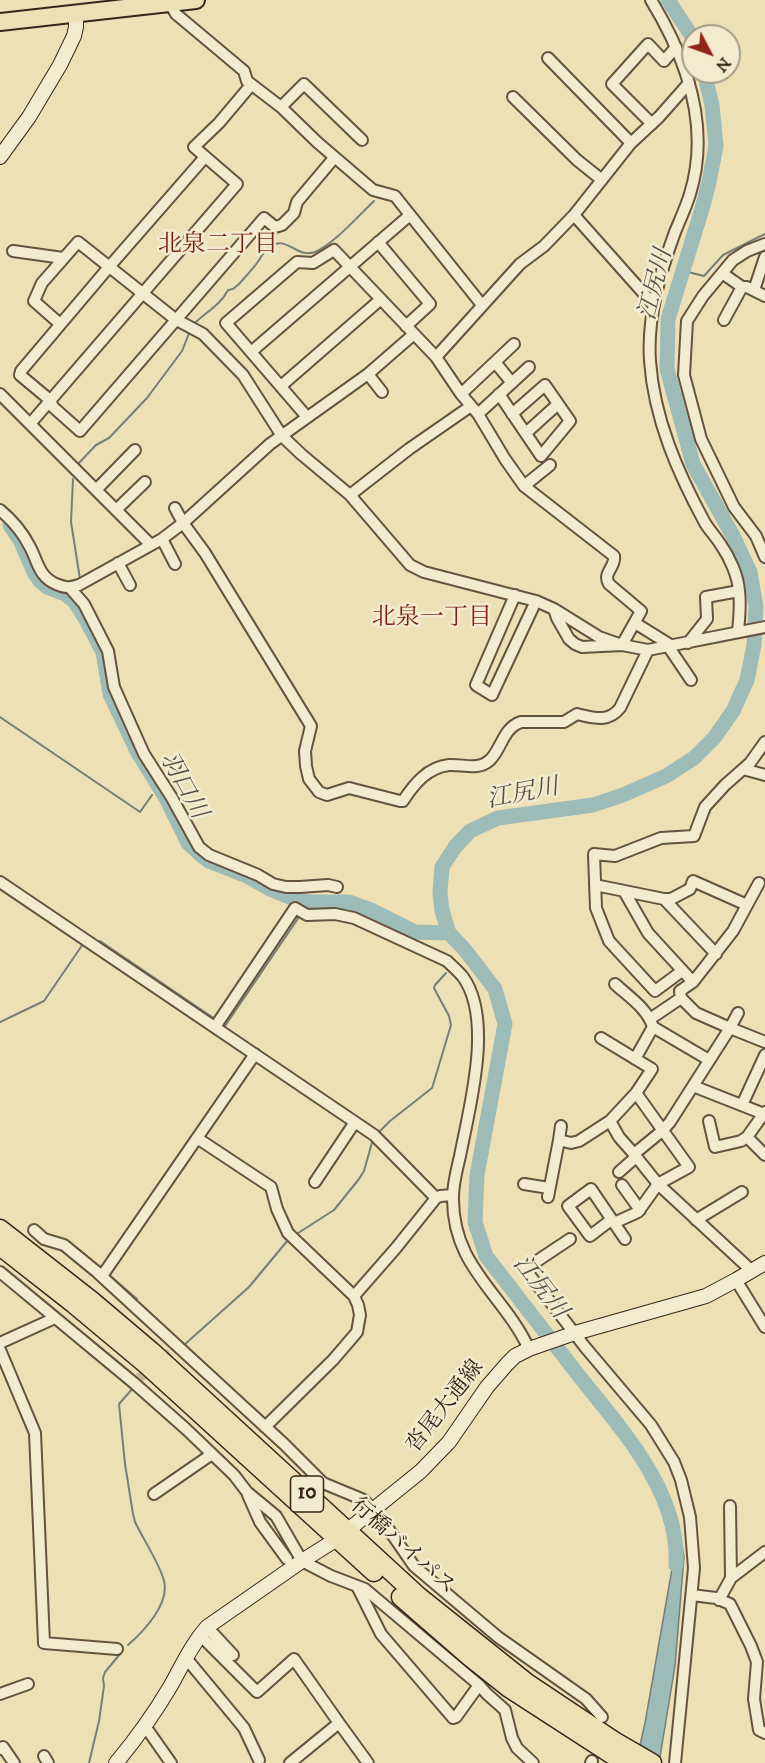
<!DOCTYPE html>
<meta charset="utf-8">
<style>
body{margin:0}
#map{position:relative;width:765px;height:1763px;overflow:hidden;background:#ede0b5;font-family:"IM FELL DW Pica",serif}
canvas{display:block}
.north{position:absolute;left:681px;top:24px;width:60px;height:60px;box-sizing:border-box;background:#f3ebcf;border:2px solid #a89b86;border-radius:50%;rotate:131deg;font-size:16px;font-weight:700;line-height:24px;text-align:center;color:#382419}
.north::after{content:'';display:block;margin:auto;width:21px;height:27px;background:#8f2418;clip-path:polygon(50% 0,100% 100%,50% 72%,0 100%)}
</style>
<div id="map">
<canvas width="765" height="1763"></canvas>
<div class="north">N</div>
</div>
<script>
const ctx = document.querySelector('canvas').getContext('2d');
ctx.lineJoin = 'round';
function paint(path, color) {
  ctx.fillStyle = color;
  ctx.fill(path, 'evenodd');
}
function strokePath(path, color, width, dash) {
  ctx.strokeStyle = color;
  ctx.lineWidth = width;
  ctx.lineCap = dash ? 'butt' : 'round';
  ctx.setLineDash(dash || []);
  ctx.stroke(path);
}
function write(font, color, halo, rows, align = 'center') {
  ctx.font = font + ' "IM FELL DW Pica","Noto Serif JP",serif';
  ctx.lineWidth = 5;
  ctx.setLineDash([]);
  ctx.textBaseline = 'middle';
  ctx.strokeStyle = halo;
  ctx.fillStyle = color;
  for (const [text, x, y, turn = 0] of rows) {
    ctx.save();
    ctx.translate(x, y);
    ctx.rotate((+turn || 0) * Math.PI / 180);
    ctx.textAlign = isNaN(turn) ? turn : align;
    if (halo) ctx.strokeText(text, 0, 0);
    ctx.fillText(text, 0, 0);
    ctx.restore();
  }
}
const water = new Path2D(`
 M679 1529 684 1557 675 1666 659 1763H636L645 1723Z`);
paint(water, '#9dbbb7');
strokePath(water, '#757f78', 1.5);
strokePath(new Path2D(`
 M684 271 704 276 723 255 765 234
 M193 325C204 313 221 305 228 290L233 289 239 284C245 277 252 270 257 263 261 258 263 252 268 248 287 233 295 259 315 252 333 245 359 215 374 201
 M77 465 96 445 109 438 147 398 182 351 190 331
 M73 479 71 522 80 579
 M0 717 140 812 152 795
 M304 910 309 902
 M100 941 215 1019
 M0 1022 44 1001 83 944
 M225 1026 301 914
 M377 1134 390 1121 432 1088 433 1085 451 1025 449 1016 434 988 435 985 446 973
 M171 1166 248 1055
 M295 1235 334 1210 359 1179 364 1171 373 1139
 M107 1273 137 1299V1305
 M182 1344 184 1345 249 1287 288 1240
 M128 1645C143 1632 170 1604 164 1581 160 1564 143 1539 135 1522L133 1514 125 1464 119 1404 133 1388
 M89 1763 99 1721 104 1686 103 1678 105 1672 120 1654`), '#757f78', 2);
strokePath(new Path2D(`
 M668 0 693 38
 M10 525 20 540 35 574 40 581 47 587 65 594 75 602 85 618 103 652 110 694 137 751 166 798 188 843 201 855 209 861 247 876 270 889 297 900 309 902H349L371 910 415 932 449 933
 M676 1565C680 1490 619 1427 576 1372 546 1333 516 1295 486 1256L475 1222 477 1175 505 1024 495 989 465 950 449 933 442 911 440 893 442 867 455 847 470 831 498 818 593 805 623 795 666 776 694 758 714 738 733 711 747 680 754 645 756 607 750 572 733 536 693 464 667 369 668 319 702 209 709 182 716 146 712 105 704 72`), '#9dbbb7', 15);
strokePath(new Path2D(`
 M139 1378 172 1351`), '#c9ba96', 10, [10, 5]);
const street = new Path2D(`
 M651 0C687 59 711 126 690 194 686 207 680 220 675 232 660 273 647 317 650 361 654 419 678 473 705 523 710 531 716 537 721 545 730 558 738 576 739 591 741 605 739 619 738 632
 M172 3 173 9 176 14 244 71 247 81 281 107 317 142 373 190 395 196 482 305
 M548 58 631 143
 M513 97 577 160 602 180
 M281 107 304 84 362 140
 M652 124 612 84 648 44 664 61 676 47
 M205 157 109 267 21 371 20 375 50 400 53 407 80 431 264 218 275 227 282 225 294 213 297 202 334 158
 M574 215 654 305
 M378 242 430 304 406 326
 M765 244 747 251 733 260 703 296 687 321 684 375 701 439 734 507 756 536 765 557
 M13 251 63 258
 M722 273 742 287H747L765 296
 M754 290 765 257
 M724 320 742 287
 M60 324 34 301 42 283 78 242 175 319 203 334 243 375 282 436 301 454 350 495 410 565 424 572 536 601 554 609 557 618 569 639 575 644 582 647 622 645 648 650 765 627
 M251 352 226 323 297 262 313 263 334 250 436 357 461 394 478 414 505 459 524 486 614 556C616 567 602 573 609 584L641 611 622 645 599 637 554 609
 M436 357 520 264 544 246 574 215 631 143 659 117 689 83
 M495 362 512 383
 M368 374 382 392
 M281 386 381 299
 M0 394 150 544
 M461 394 514 344
 M499 394 541 456 570 421 545 385 512 414
 M478 414 529 367
 M307 417 251 352 410 215
 M30 424 237 184 194 147 219 123 251 85
 M526 433 558 404
 M524 486 550 465
 M96 490 135 450
 M350 495 409 449 471 406
 M175 508 183 523 205 553 311 726 305 751 306 766 309 779 319 792 327 795 349 788 400 801H403C414 784 428 767 449 765 463 764 478 771 490 760 502 748 503 728 521 722H564L577 714C594 718 608 723 620 708L648 650
 M0 510C12 520 23 533 30 547 38 562 39 577 56 584 65 588 70 588 79 585L162 539 183 523 270 444 368 374 414 334
 M116 510 145 482
 M162 539 175 564
 M118 563 130 585
 M70 588 84 604 108 651 114 687 144 754 172 798 199 847 209 855 258 875 273 884 286 887H300L328 885 337 887
 M515 595 476 685 492 695 536 601
 M635 623 672 646
 M688 643 707 619 706 597 739 591
 M668 646 691 680
 M743 769 765 775
 M0 882 374 1135 436 1198
 M595 885 664 899H671L690 889 693 881 747 905
 M624 891 648 933 693 982 733 931 759 883
 M664 899 716 954
 M682 971 655 991 609 941 596 908 594 854 615 856 661 838 694 836 705 807 725 785 750 763 765 742
 M693 982 680 991 681 998 696 1013 730 1028 670 1122 662 1131 634 1154 658 1184 752 1271
 M615 984C629 997 647 1008 653 1027L709 1060
 M738 1013 730 1028 765 1042
 M650 1019 681 998
 M215 1027 295 908 307 915 335 914 354 918 447 961C452 966 458 971 463 977 494 1020 469 1109 460 1156 457 1169 453 1183 453 1197 452 1267 503 1293 529 1349
 M635 1059 653 1027
 M693 1086 764 1114
 M742 1105 765 1055
 M765 1112 747 1137 765 1155
 M610 1121 619 1137 634 1154
 M709 1121 715 1147 741 1141 747 1137
 M197 1138 271 1187 277 1209 288 1233 354 1296 358 1305 360 1315 357 1332 333 1360 265 1427
 M559 1140 561 1126
 M619 1172 636 1157
 M315 1182 355 1122
 M524 1184 549 1188
 M622 1185 640 1210
 M548 1197 559 1140 571 1143 579 1141 610 1121 636 1093 652 1069 601 1038
 M611 1220 590 1236 568 1206 591 1189 625 1239
 M696 1220 742 1192
 M614 1223 638 1212 658 1184 689 1167 636 1093
 M34 1230 44 1239 64 1245 97 1272 284 1444 323 1483 364 1500 385 1524 414 1566 498 1637 586 1699 602 1717
 M570 1239 525 1269 585 1347 651 1425 674 1462 681 1480 690 1517 694 1568 675 1763
 M0 1272 134 1383 186 1429 234 1475 247 1492 276 1516 302 1561 331 1576 365 1589 479 1685 487 1694 505 1710 512 1738 517 1748 533 1763
 M102 1276 255 1054
 M736 1280 765 1327
 M354 1296 396 1248 436 1198 440 1196 453 1195
 M0 1343 55 1318
 M0 1350 35 1433 44 1643 117 1649
 M154 1494 212 1454
 M248 1495 260 1522 287 1559
 M730 1506 731 1578
 M358 1588 381 1634 453 1718 456 1717 479 1685
 M692 1595 716 1598 730 1604 751 1646 757 1662 754 1699 759 1730 765 1733
 M719 1600 731 1578 765 1552
 M207 1627 233 1655
 M200 1635 257 1692 294 1659 339 1723 290 1763
 M186 1658 244 1728 259 1760
 M0 1694 28 1684
 M339 1723 368 1763
 M145 1726 171 1763
 M0 1749 3 1747 14 1763
 M44 1756 48 1763
 M591 1763 592 1761`);
const secondary = new Path2D(`
 M0 157 29 117 60 65 74 36 76 27V14
 M116 1763C136 1739 154 1714 170 1687 182 1666 191 1645 207 1627L302 1561 337 1539 421 1471 449 1442 487 1387 507 1364 515 1356 529 1349 575 1333 706 1296 736 1280 765 1263`);
const primary = new Path2D(`
 M0 22 196 0`);
const highway = new Path2D(`
 M0 1229 92 1301 151 1351 418 1596 527 1683 614 1741 652 1763
 M0 1246 74 1304 147 1365 374 1572
 M401 1597 470 1657 509 1688 625 1763`);
strokePath(street, '#655340', 14);
strokePath(secondary, '#382419', 16);
strokePath(primary, '#382419', 20);
strokePath(highway, '#382419', 21);
strokePath(street, '#f3ebcf', 10);
strokePath(secondary, '#f3ebcf', 14);
strokePath(primary, '#ede0b5', 16);
strokePath(highway, '#ede0b5', 18);
for (const [x, y, w] of [
 [307,1494,33]
]) {
  const box = new Path2D();
  box.roundRect(x - w / 2, y - 18, w, 36, 4.5);
  ctx.fillStyle = '#f3ebcf';
  ctx.fill(box);
  strokePath(box, '#382419', 1.5);
}
write('bold 21px', '#382419', null, [
 ["10",307,1494]
]);
write('22px', '#382419', '#f3ebcf', [
 ["沓尾大通線",446,1407,-52],
 ["行橋バイパス",402,1547,42]
]);
write('24px', '#7a1f14', '#f3ebcf', [
 ["北泉二丁目",218,246],
 ["北泉一丁目",432,619]
]);
write('italic 24px', '#565148', '#f3ebcf', [
 ["江尻川",657,285,-76],
 ["羽口川",182,786,61],
 ["江尻川",523,795,-11],
 ["江尻川",539,1288,52]
]);
</script>
